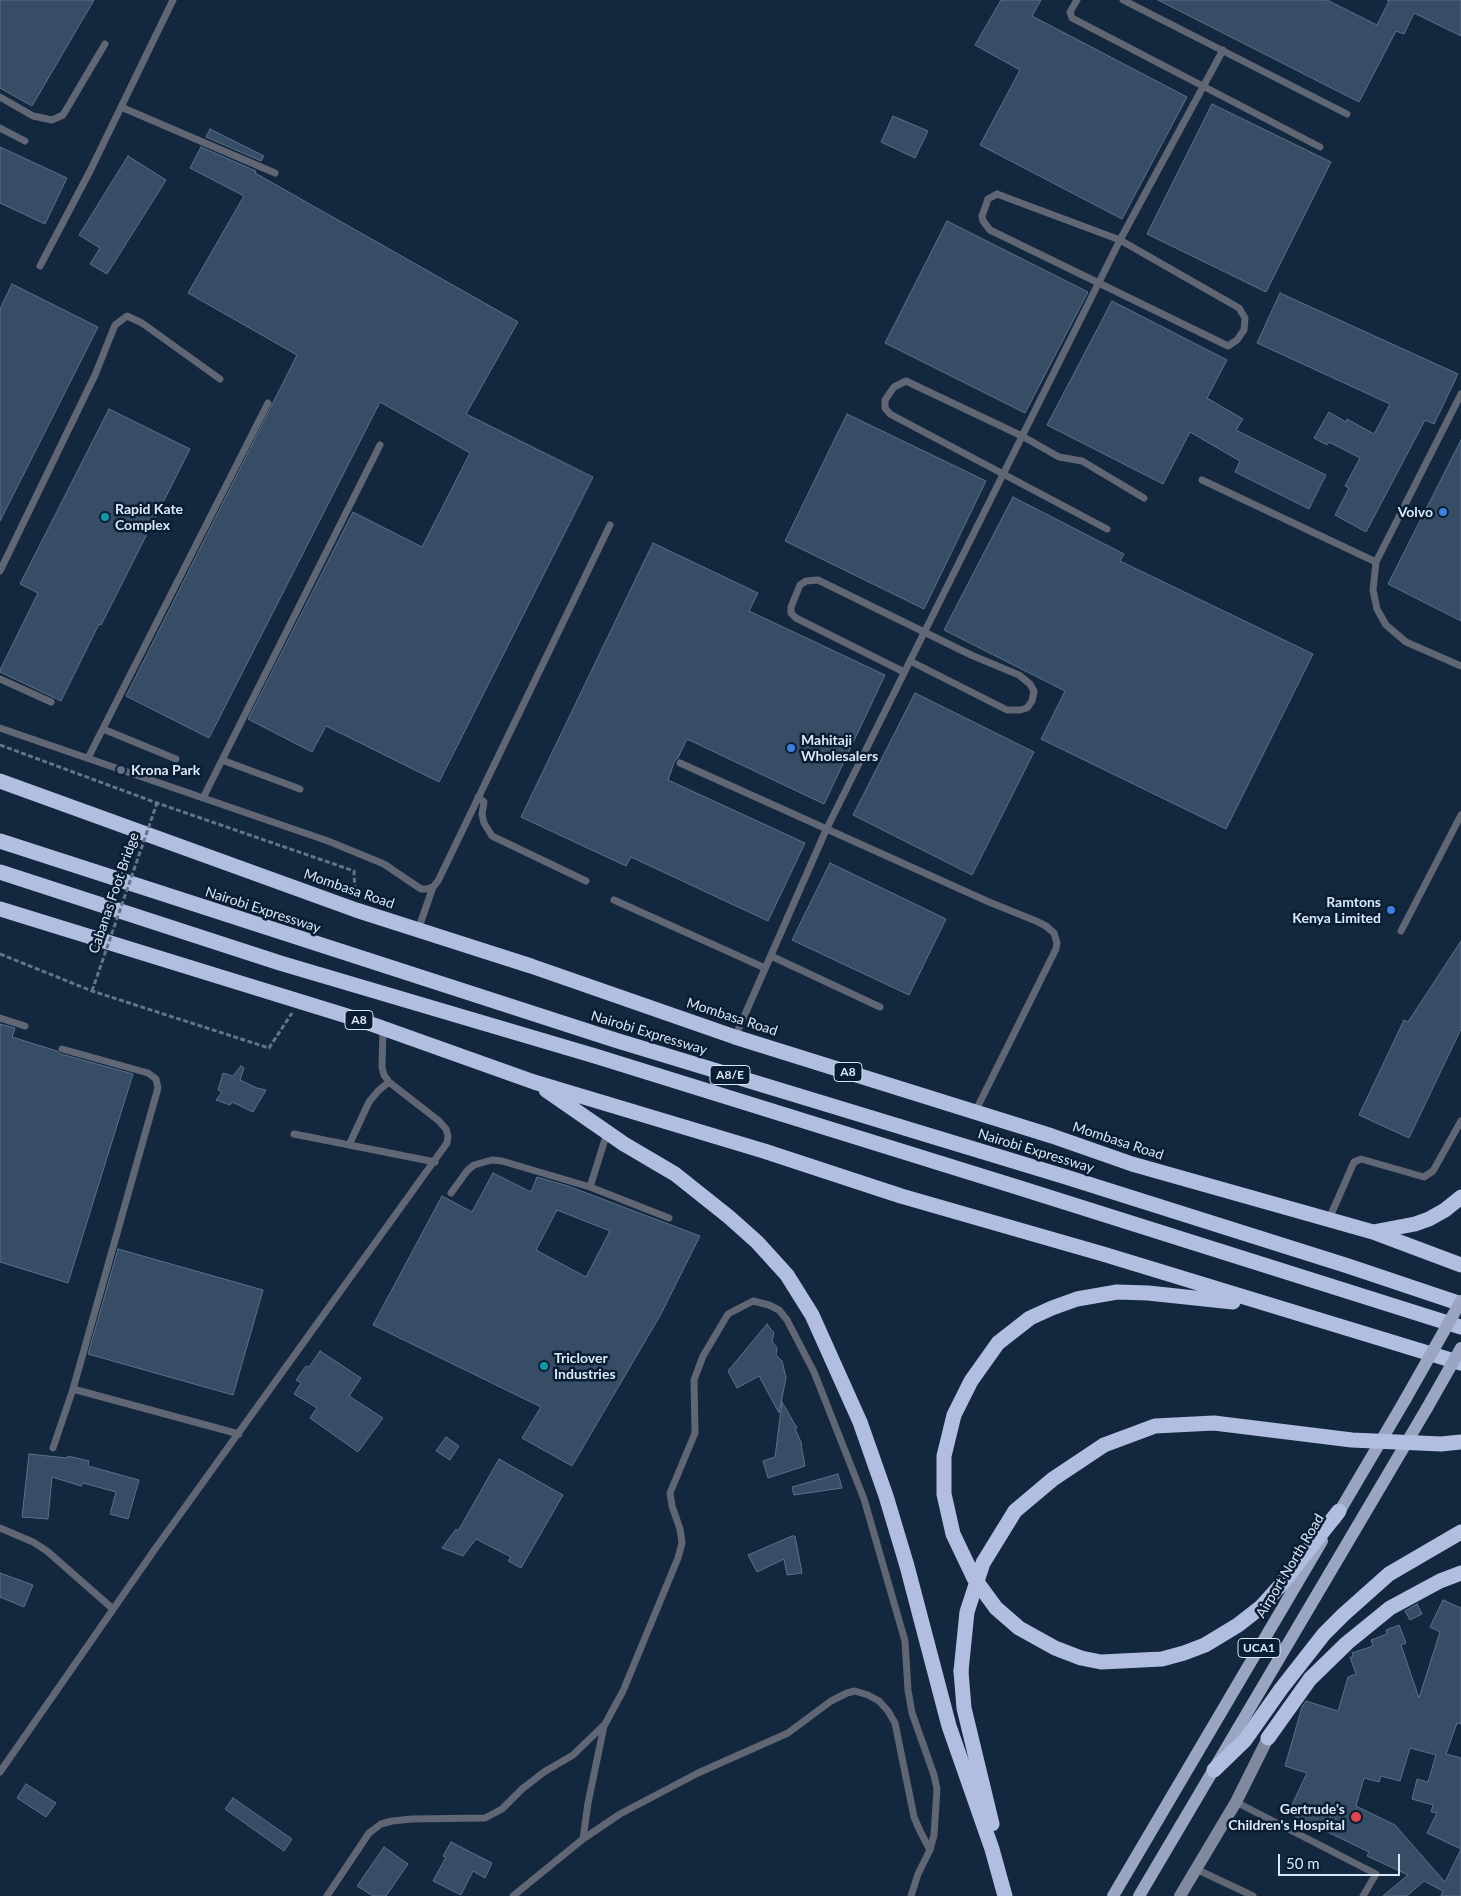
<!DOCTYPE html>
<style>
body{margin:0}
#map{position:relative;width:1461px;height:1896px;overflow:hidden;background:#13273e;font-family:Lato,sans-serif}
canvas{display:block}
.scale{position:absolute;left:1278px;top:1854px;width:122px;height:22px;box-sizing:border-box;border:2px solid #dae7f6;border-top:0;padding-left:6px;font-size:15px;line-height:18px;white-space:nowrap;color:#dae7f6;-webkit-text-stroke:4px #091d33;paint-order:stroke}
</style>
<div id="map">
<canvas width="1461" height="1896"></canvas>
<div class="scale">50 m</div>
</div>
<script>
const ctx = document.querySelector('canvas').getContext('2d');
ctx.lineJoin = 'round';
function fill(path, color) {
  ctx.fillStyle = color;
  ctx.fill(path, 'evenodd');
}
function toPath(rows) {
  const path = new Path2D();
  for (const r of rows) {
    path.moveTo(r[0], r[1]);
    for (let i = 2; i < r.length; i += 2) path.lineTo(r[i], r[i + 1]);
  }
  return path;
}
function stroke(path, color, width, dash) {
  ctx.strokeStyle = color;
  ctx.lineWidth = width;
  ctx.lineCap = dash ? 'butt' : 'round';
  ctx.setLineDash(dash || []);
  ctx.stroke(path);
}
function drawText(font, color, halo, rows, align = 'center') {
  ctx.font = font + ' Lato,sans-serif';
  ctx.lineWidth = 5;
  ctx.setLineDash([]);
  ctx.textBaseline = 'middle';
  ctx.strokeStyle = halo;
  ctx.fillStyle = color;
  for (const [text, x, y, turn = 0] of rows) {
    ctx.save();
    ctx.translate(x, y);
    ctx.rotate((+turn || 0) * Math.PI / 180);
    ctx.textAlign = isNaN(turn) ? turn : align;
    if (halo) ctx.strokeText(text, 0, 0);
    ctx.fillText(text, 0, 0);
    ctx.restore();
  }
}
const building = toPath([
 [0,0,94,0,32,106,0,88,0,0],
 [1001,0,1041,0,1032,16,1187,97,1122,219,980,145,1020,70,975,45,1001,0],
 [1158,0,1327,0,1377,25,1389,1,1387,0,1461,0,1461,36,1414,13,1404,34,1396,31,1359,102,1158,0],
 [1212,104,1331,162,1266,292,1147,234,1212,104],
 [893,116,928,131,915,158,881,142,893,116],
 [210,129,264,156,261,161,206,137,210,129],
 [0,147,67,178,45,224,0,203,0,147],
 [201,147,256,171,255,173,518,322,466,414,593,477,439,782,326,726,312,752,248,719,353,512,422,547,470,453,380,402,209,738,126,696,297,355,188,293,244,196,190,168,201,147],
 [128,156,166,180,107,274,90,264,100,248,79,235,128,156],
 [947,221,1088,292,1025,413,885,343,947,221],
 [12,284,98,327,0,521,0,309,12,284],
 [1280,293,1458,374,1434,424,1425,420,1366,532,1335,515,1349,488,1345,486,1360,458,1329,442,1327,445,1314,438,1329,412,1346,422,1347,419,1374,434,1390,404,1257,343,1280,293],
 [1112,301,1227,360,1207,398,1243,419,1236,430,1326,475,1309,509,1235,472,1240,461,1190,432,1163,484,1047,425,1112,301],
 [109,409,190,449,101,625,99,624,61,701,0,672,0,670,38,593,20,584,109,409],
 [847,414,986,481,924,609,785,541,847,414],
 [1461,440,1461,621,1388,584,1461,440],
 [1013,497,1124,554,1120,561,1313,654,1226,829,1041,739,1065,691,944,630,1013,497],
 [653,543,758,593,749,611,885,675,824,804,687,739,678,758,675,760,668,780,805,843,768,921,631,857,626,866,521,817,653,543],
 [915,693,1034,752,972,875,853,815,915,693],
 [830,863,946,919,909,995,792,940,830,863],
 [1461,941,1461,1029,1409,1138,1359,1115,1404,1020,1408,1022,1461,941],
 [0,1024,15,1028,12,1037,57,1051,61,1054,133,1074,68,1283,0,1262,0,1024],
 [241,1066,244,1068,240,1080,257,1088,266,1090,253,1112,232,1102,230,1105,216,1100,222,1092,218,1090,223,1073,233,1076,241,1066],
 [493,1173,531,1192,537,1177,568,1186,700,1236,661,1314,572,1466,522,1438,541,1407,373,1325,442,1196,472,1212,493,1173],
 [557,1210,610,1231,586,1277,536,1250,557,1210],
 [118,1249,263,1290,233,1395,88,1354,118,1249],
 [767,1324,774,1333,772,1341,777,1348,776,1355,782,1361,786,1378,779,1413,759,1376,737,1388,728,1371,767,1324],
 [320,1351,361,1378,349,1396,383,1418,358,1452,310,1418,317,1408,294,1394,301,1383,296,1380,306,1366,309,1367,320,1351],
 [782,1402,797,1428,795,1429,802,1444,801,1445,805,1466,768,1478,763,1461,775,1457,782,1402],
 [446,1437,459,1446,450,1460,436,1451,446,1437],
 [29,1454,67,1458,68,1456,89,1461,88,1466,139,1480,128,1519,110,1514,116,1492,83,1483,81,1486,52,1477,48,1519,22,1517,29,1454],
 [499,1459,563,1495,521,1568,508,1561,511,1557,476,1539,463,1556,442,1548,456,1529,458,1531,499,1459],
 [838,1474,842,1488,794,1495,792,1487,838,1474],
 [792,1536,795,1536,802,1573,787,1575,784,1559,757,1572,748,1555,792,1536],
 [0,1573,33,1585,24,1607,0,1597,0,1573],
 [1443,1600,1461,1608,1461,1724,1457,1723,1446,1754,1461,1758,1461,1896,1441,1896,1443,1891,1424,1881,1407,1896,1383,1896,1408,1875,1367,1856,1369,1852,1288,1813,1307,1773,1285,1766,1302,1707,1306,1701,1338,1711,1348,1677,1356,1674,1350,1657,1353,1657,1352,1653,1373,1646,1371,1640,1387,1634,1386,1630,1399,1625,1406,1643,1401,1645,1419,1698,1440,1632,1430,1627,1443,1600],
 [1410,1748,1436,1755,1428,1782,1417,1779,1412,1799,1433,1805,1431,1812,1437,1813,1427,1833,1461,1849,1445,1882,1395,1825,1356,1806,1364,1778,1379,1782,1381,1776,1400,1781,1410,1748],
 [1417,1604,1422,1614,1410,1620,1405,1611,1417,1604],
 [26,1784,56,1803,46,1817,17,1798,26,1784],
 [233,1798,292,1839,284,1851,225,1809,233,1798],
 [451,1842,492,1863,485,1878,473,1871,461,1895,433,1881,446,1857,443,1856,451,1842],
 [384,1847,408,1864,386,1896,373,1896,357,1886,384,1847]
]);
const path = toPath([
 [0,745,157,803,354,871,355,895],
 [0,954,92,991,269,1048,292,1013]
]);
const lane = toPath([
 [1077,0,1070,12,1072,18,1320,147],
 [1123,0,1347,114],
 [0,97,33,116,52,120,63,115,105,44],
 [121,107,275,173],
 [0,128,25,141],
 [997,194,1120,240,1239,308,1245,318,1244,330,1237,340,1228,346,990,230,983,221,982,216,988,199,997,194],
 [40,266,90,171,173,0],
 [1461,394,1376,562,1373,590,1377,609,1386,625,1406,642,1461,666],
 [1202,480,1376,562],
 [1107,529,890,414,885,408,885,400,894,387,906,381,1022,436,1059,457,1082,461,1144,498],
 [0,571,95,375,115,325,127,316,142,323,220,379],
 [904,672,796,618,791,613,791,607,800,585,806,581,818,580,971,655,1019,675,1030,684,1034,691,1032,701,1027,708,1020,710,1007,710,910,661],
 [0,679,51,702],
 [0,728,328,841,384,864,421,889,426,889,433,887,438,881,610,525],
 [103,729,176,759],
 [88,758,268,403],
 [222,760,300,789],
 [680,763,989,902,1036,921,1046,926,1054,933,1057,943,1056,949,975,1112],
 [478,797,484,802,482,814,484,823,492,836,586,881],
 [203,798,380,445],
 [614,900,765,968],
 [418,930,433,887],
 [1401,931,1461,815],
 [771,956,880,1007],
 [0,1018,25,1026],
 [735,1037,826,830,910,661,1120,240,1223,50],
 [294,1134,435,1162],
 [349,1145,369,1102,378,1091,389,1082],
 [590,1187,607,1133],
 [451,1193,467,1171,474,1165,492,1160,502,1161,590,1187,669,1218],
 [1329,1219,1354,1162,1361,1159,1424,1177,1433,1171,1461,1121],
 [73,1389,239,1434],
 [53,1448,73,1389,158,1088,156,1079,148,1073,62,1049],
 [0,1528,33,1542,47,1551,113,1609],
 [0,1772,155,1549,447,1143,448,1136,446,1129,439,1121,389,1082,384,1075,382,1067,383,1028],
 [1236,1802,1376,1874,1363,1896],
 [1196,1869,1253,1896],
 [327,1896,369,1833,381,1824,392,1821,412,1819,485,1818,502,1809,522,1789,544,1772,573,1755,603,1726],
 [513,1896,583,1839],
 [911,1896,918,1874,930,1850,934,1835,937,1789,934,1775,912,1713,908,1690,905,1641,864,1499,814,1372,787,1320,779,1310,769,1305,753,1301,728,1314,703,1356,694,1380,695,1433,670,1493,672,1506,680,1529,682,1543,678,1558,623,1691,604,1726,588,1803,583,1839,620,1814,698,1773,788,1733,831,1701,847,1693,855,1691,868,1695,879,1701,888,1711,895,1723,914,1817,920,1831,930,1850]
]);
const secondary = toPath([
 [1180,1896,1236,1802,1268,1738]
]);
const primary = toPath([
 [1335,1519,1405,1400],
 [1113,1896,1322,1541],
 [1139,1896,1427,1408]
]);
const highway = toPath([
 [0,781,356,910,531,966,735,1037,1052,1136,1132,1164,1373,1232,1461,1265],
 [0,841,615,1040,1066,1177,1348,1266,1461,1304],
 [0,872,280,963,595,1056,1020,1188,1461,1327],
 [0,909,360,1020,534,1082,764,1151,901,1196,1103,1254,1461,1363],
 [546,1090,624,1144,675,1174,729,1217,757,1242,787,1275,812,1315,860,1422,886,1496,907,1566,949,1726,992,1849,1005,1896],
 [1373,1232,1415,1224,1429,1219,1445,1210,1461,1197],
 [1233,1302,1148,1293,1117,1292,1077,1299,1052,1308,1030,1318,998,1343,971,1381,954,1415,944,1456,944,1494,953,1534,974,1578,996,1608,1019,1628,1055,1648,1081,1658,1101,1662,1162,1659,1184,1653,1205,1645,1238,1625,1261,1607,1279,1587,1339,1511],
 [961,1671,964,1708,992,1824],
 [1268,1738,1310,1679,1347,1643,1390,1608,1440,1581,1461,1573],
 [1214,1770,1245,1740,1281,1689,1324,1634,1343,1615,1389,1574,1461,1532]
]);
const pathBridge = toPath([
 [92,991,157,803]
]);
const primaryBridge = toPath([
 [1405,1400,1461,1301],
 [1427,1408,1461,1348]
]);
const highwayBridge = toPath([
 [961,1671,967,1612,983,1563,1015,1511,1053,1479,1104,1445,1155,1426,1214,1423,1352,1440,1441,1444,1461,1442]
]);
const markers = [
 [1443,512,5,"#3f7fe0"],
 [105,517,5,"#0f9aa8"],
 [791,748,5,"#3f7fe0"],
 [121,770,5,"#5c6f8a"],
 [1391,910,5,"#3f7fe0"],
 [544,1366,5,"#0f9aa8"],
 [1356,1817,6,"#e0444e"]
];
const shields = [
 [359,1020,28],
 [848,1072,28],
 [730,1075,40],
 [1259,1648,42]
];
const shieldNames = [
 ["A8",359,1020],
 ["A8",848,1072],
 ["A8/E",730,1075],
 ["UCA1",1259,1648]
];
const poiNames = [
 ["Rapid Kate",115,509],
 ["Complex",115,525],
 ["Volvo",1433,512,"right"],
 ["Mahitaji",801,740],
 ["Wholesalers",801,756],
 ["Krona Park",131,770],
 ["Ramtons",1381,902,"right"],
 ["Kenya Limited",1381,918,"right"],
 ["Triclover",554,1358],
 ["Industries",554,1374],
 ["Gertrude's",1345,1809,"right"],
 ["Children's Hospital",1345,1825,"right"]
];
const streetNames = [
 ["Mombasa Road",349,889,19],
 ["Cabanas Foot Bridge",114,893,-71],
 ["Nairobi Expressway",263,910,18],
 ["Mombasa Road",732,1017,18],
 ["Nairobi Expressway",649,1033,17],
 ["Mombasa Road",1118,1141,18],
 ["Nairobi Expressway",1036,1151,17],
 ["Airport North Road",1290,1566,-59]
];
fill(building, '#374c65');
stroke(building, '#5a718c', 1);
stroke(path, '#637488', 3, [5, 2.5]);
stroke(lane, '#606673', 7);
stroke(secondary, '#81899f', 12);
stroke(primary, '#9aa5c1', 12);
stroke(highway, '#b1bee0', 15);
stroke(pathBridge, '#637488', 3, [5, 2.5]);
stroke(primaryBridge, '#9aa5c1', 12);
stroke(highwayBridge, '#b1bee0', 15);
for (const [x, y, r, color] of markers) {
  const dot = new Path2D();
  dot.arc(x, y, r, 0, 2 * Math.PI);
  ctx.fillStyle = color;
  ctx.fill(dot);
  stroke(dot, '#091d33', 2);
}
for (const [x, y, w] of shields) {
  const box = new Path2D();
  box.roundRect(x - w / 2, y - 9.5, w, 19, 4);
  ctx.fillStyle = '#091d33';
  ctx.fill(box);
  stroke(box, '#dae7f6', 1);
}
drawText('bold 12px', '#dae7f6', null, shieldNames);
drawText('bold 14px', '#dae7f6', '#091d33', poiNames, 'left');
drawText('14px', '#dae7f6', '#091d33', streetNames);
</script>
